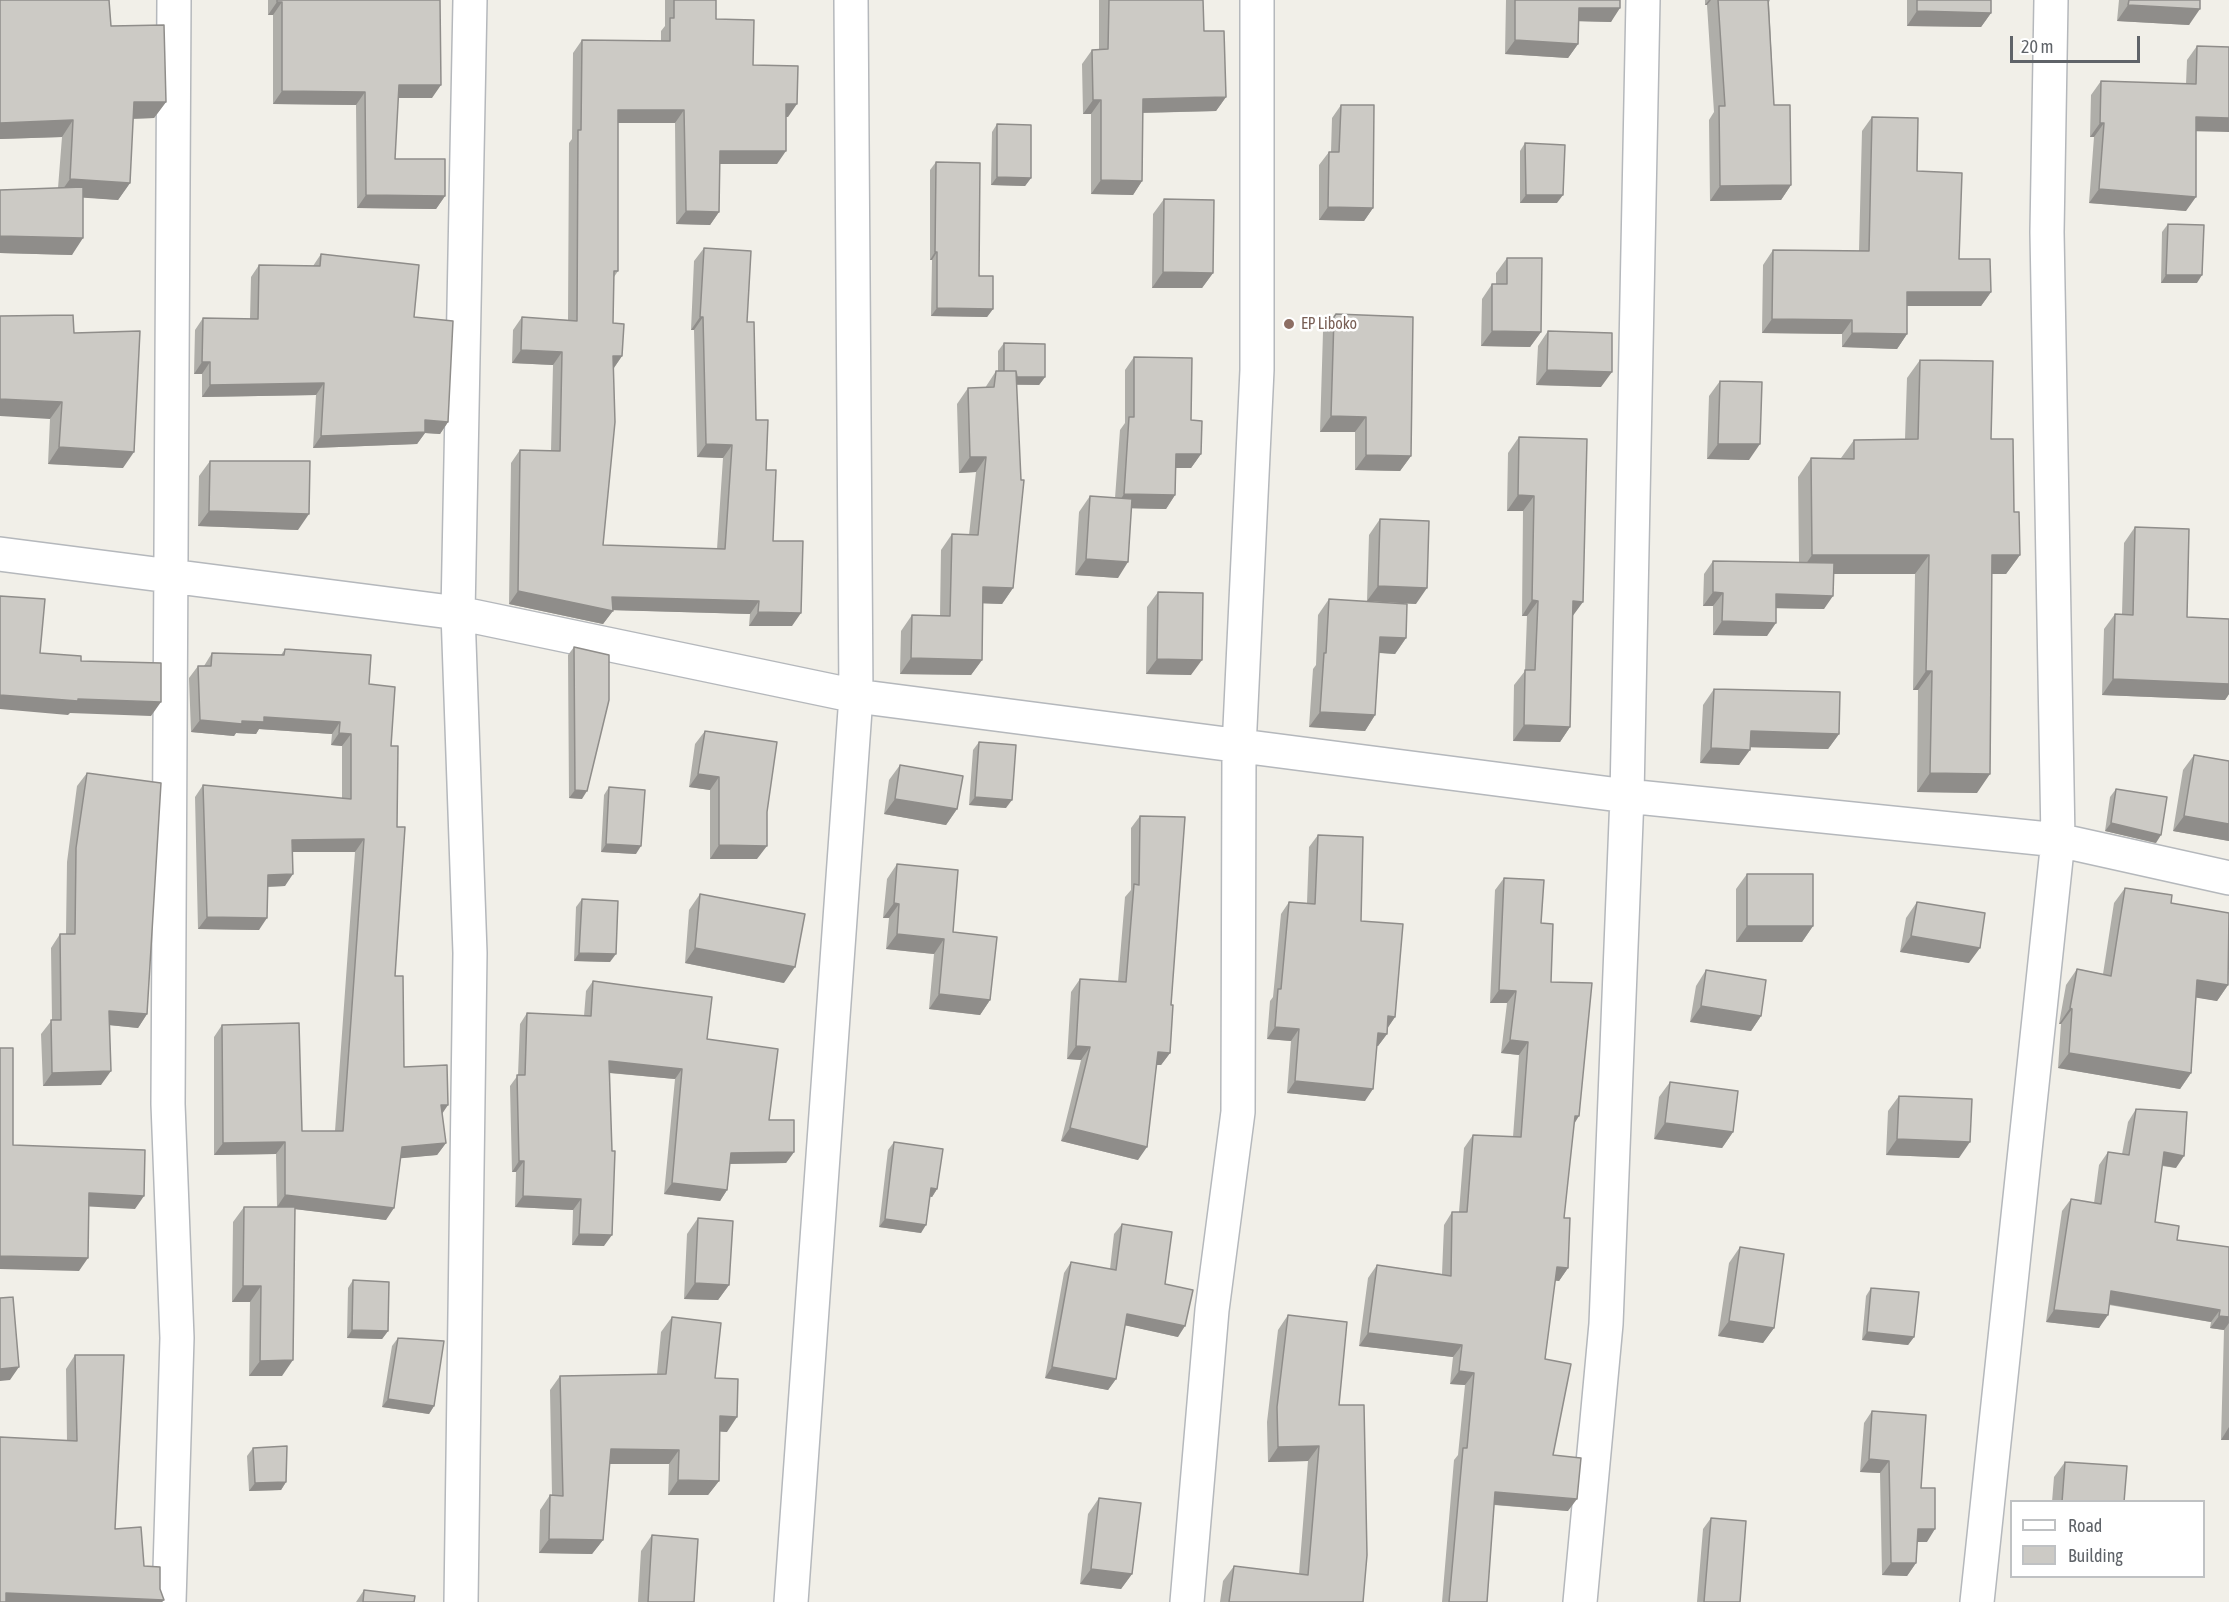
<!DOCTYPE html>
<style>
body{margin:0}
#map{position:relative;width:2229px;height:1602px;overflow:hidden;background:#f1efe8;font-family:"Asap Condensed",sans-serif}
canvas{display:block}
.legend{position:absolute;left:2010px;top:1500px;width:195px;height:78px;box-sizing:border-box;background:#fff;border:2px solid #bfc1c3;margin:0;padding:8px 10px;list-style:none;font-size:18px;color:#5f6368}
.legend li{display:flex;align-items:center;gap:12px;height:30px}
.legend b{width:30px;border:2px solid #bfc1c3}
.scale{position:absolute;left:2010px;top:36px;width:130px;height:27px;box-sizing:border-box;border:3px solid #5f6368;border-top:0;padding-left:8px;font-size:18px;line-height:21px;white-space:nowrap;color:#5f6368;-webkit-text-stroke:4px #fff;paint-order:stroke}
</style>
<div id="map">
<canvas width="2229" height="1602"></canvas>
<ul class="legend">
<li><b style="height:8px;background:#fff"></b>Road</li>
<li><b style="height:16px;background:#cccac5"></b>Building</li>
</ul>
<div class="scale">20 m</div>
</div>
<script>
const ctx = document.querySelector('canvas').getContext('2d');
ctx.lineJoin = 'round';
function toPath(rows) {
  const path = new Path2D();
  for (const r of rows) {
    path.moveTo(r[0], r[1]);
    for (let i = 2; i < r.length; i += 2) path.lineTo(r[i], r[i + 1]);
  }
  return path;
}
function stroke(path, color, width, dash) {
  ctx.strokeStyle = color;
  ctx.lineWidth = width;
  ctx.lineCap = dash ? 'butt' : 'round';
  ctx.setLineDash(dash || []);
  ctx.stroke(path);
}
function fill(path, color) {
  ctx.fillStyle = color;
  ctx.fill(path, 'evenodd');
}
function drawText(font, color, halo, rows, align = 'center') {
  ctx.font = font + ' "Asap Condensed",sans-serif';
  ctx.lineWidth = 5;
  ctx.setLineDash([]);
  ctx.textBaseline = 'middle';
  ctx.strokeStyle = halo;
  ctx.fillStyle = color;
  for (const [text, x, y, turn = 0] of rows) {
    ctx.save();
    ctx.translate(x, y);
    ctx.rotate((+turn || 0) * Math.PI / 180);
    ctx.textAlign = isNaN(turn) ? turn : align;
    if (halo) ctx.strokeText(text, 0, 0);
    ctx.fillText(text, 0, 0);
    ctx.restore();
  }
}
const minor = toPath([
 [0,554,458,613,856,696,1627,796,2058,840,2229,878],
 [169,1602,177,1338,168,1104,174,0],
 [461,1602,470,953,458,613,470,0],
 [791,1602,856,696,851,0],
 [1187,1602,1212,1310,1238,1112,1239,748,1257,370,1257,0],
 [1580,1602,1606,1324,1627,796,1643,0],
 [1977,1602,2058,840,2047,232,2051,0]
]);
const wall = toPath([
 [0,0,111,26,166,102,154,118,133,119,130,183,118,200,83,197,72,255,0,253,0,190,58,188,62,137,0,139],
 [268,0,440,0,432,98,398,98,395,159,445,196,436,209,357,208,356,105,273,104,273,15,268,15],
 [665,0,716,0,716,19,753,65,788,117,786,117,777,164,720,164,719,212,710,225,676,224,675,123,618,123,618,271,614,277,613,323,622,356,614,368,603,545,717,549,723,458,697,457,694,330,691,330,694,261,704,248,747,322,756,420,766,470,773,541,792,626,749,626,750,614,613,610,603,624,509,604,511,463,520,450,551,451,553,365,512,363,513,330,522,317,568,320,569,143,572,139,573,53,582,40,661,41,661,31,665,26],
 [1099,0,1203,0,1204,31,1226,97,1216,111,1143,113,1142,181,1133,195,1091,194,1091,114,1083,114,1082,64,1092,50,1099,50],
 [1506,0,1620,0,1611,22,1579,21,1578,44,1568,58,1505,54],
 [1705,0,1770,0,1769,2,1774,105,1791,185,1781,200,1710,201,1709,120,1714,112,1707,5,1705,5],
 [1907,0,1991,0,1991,13,1981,27,1907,26],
 [2119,0,2200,0,2189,25,2117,21],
 [2197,46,2196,131,2186,211,2089,203,2094,137,2090,137,2091,95,2101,81,2186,84,2187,60],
 [1341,105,1373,208,1364,221,1319,220,1319,165,1329,152,1331,152,1332,118],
 [1872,117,1917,171,1959,259,1991,292,1981,306,1907,306,1907,334,1897,349,1842,347,1842,334,1762,333,1763,265,1773,250,1859,251,1862,131],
 [997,124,1031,178,1025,186,991,185,992,132],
 [1525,143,1557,203,1520,203,1520,151],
 [936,162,993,309,987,317,931,316,932,260,930,260,930,170],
 [1164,199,1213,273,1202,288,1152,288,1153,214],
 [2168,224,2197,283,2161,283,2162,232],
 [321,254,414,317,448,422,440,434,425,433,417,444,313,448,316,395,202,397,202,374,194,374,195,330,203,318,250,319,251,277,259,265,313,266],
 [1507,258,1541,332,1530,347,1481,346,1482,299,1492,284,1496,284,1496,273],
 [1336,314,1411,456,1400,471,1355,470,1355,432,1320,432,1323,332],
 [1548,331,1601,387,1536,385,1538,346],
 [74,333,123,468,48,464,50,419],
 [1004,343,1045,377,1039,385,1017,385,1013,588,1002,604,983,603,982,660,971,675,900,674,901,631,912,615,940,616,941,550,952,534,969,535,976,472,959,473,957,404,968,388,985,388,996,371,998,371,998,351],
 [1134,357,1191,420,1201,454,1191,468,1176,468,1175,495,1166,509,1132,508,1118,578,1075,575,1079,512,1090,496,1115,498,1120,430,1125,423,1125,370],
 [1920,360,1991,439,2014,512,2020,555,2006,574,1992,574,1977,793,1917,792,1918,690,1913,690,1915,574,1834,574,1824,609,1776,608,1767,636,1713,635,1713,606,1703,606,1704,574,1713,561,1799,562,1798,477,1811,458,1841,458,1854,440,1905,439,1907,378],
 [1720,381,1749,460,1707,459,1709,396],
 [1519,437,1572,616,1570,727,1560,742,1513,741,1514,685,1525,671,1527,616,1522,616,1523,511,1507,511,1508,453],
 [210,461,298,530,198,526,199,476],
 [1380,519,1416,604,1367,601,1369,535],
 [2135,527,2187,617,2229,619,2229,694,2225,700,2102,695,2104,629,2115,614,2122,614,2124,543],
 [1158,592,1191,675,1146,674,1147,607],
 [1329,599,1406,638,1395,654,1379,653,1375,715,1365,731,1309,727,1313,669,1316,665,1318,615],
 [574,647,582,799,569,798,568,655],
 [285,649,369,684,391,746,395,976,404,1067,442,1113,446,1143,437,1155,400,1158,386,1220,295,1209,282,1376,249,1376,250,1302,232,1302,233,1222,244,1207,277,1207,276,1154,214,1155,214,1037,222,1025,302,1131,335,1131,355,852,292,852,285,886,268,887,259,930,198,929,195,797,203,785,342,799,342,746,331,745,332,734,259,729,256,734,236,733,234,736,191,732,189,678,198,666,204,666,212,653,281,655],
 [1714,689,1839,734,1828,749,1750,747,1739,765,1700,763,1703,705],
 [705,731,757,859,710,859,710,790,689,787,695,744],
 [979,742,1006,808,969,805,973,750],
 [2194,755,2229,761,2229,841,2173,831,2183,770],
 [900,765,957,809,946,825,884,814,889,780],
 [87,773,147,1014,138,1028,109,1025,101,1085,43,1086,41,1034,52,1020,51,948,60,934,66,934,67,862,77,786],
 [609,787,636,854,601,852,604,795],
 [2116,789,2156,843,2105,831,2110,797],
 [1140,816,1171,1005,1170,1053,1161,1065,1157,1065,1138,1160,1061,1141,1081,1060,1067,1059,1071,992,1080,979,1118,982,1125,897,1131,890,1131,828],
 [1318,835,1361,921,1395,1017,1387,1028,1387,1034,1378,1046,1377,1046,1365,1101,1287,1093,1291,1041,1267,1039,1270,1001,1273,997,1281,914,1289,902,1307,903,1309,847],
 [897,864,953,932,990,1000,980,1015,929,1009,934,954,886,949,889,918,883,918,887,879],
 [1747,874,1813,926,1802,942,1736,942,1736,889],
 [1504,878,1541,923,1574,1123,1564,1218,1568,1268,1559,1281,1555,1280,1545,1359,1553,1455,1568,1511,1494,1505,1487,1602,1442,1602,1454,1460,1458,1455,1465,1385,1450,1384,1453,1357,1359,1346,1368,1278,1377,1265,1442,1274,1444,1225,1452,1212,1459,1212,1464,1148,1473,1135,1513,1137,1519,1055,1501,1053,1507,1003,1490,1003,1495,890],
 [2125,888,2171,903,2228,985,2217,1001,2196,997,2191,1073,2180,1089,2058,1068,2061,1024,2059,1024,2066,985,2077,969,2103,974,2114,903],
 [700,894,784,983,685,963,689,910],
 [582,899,610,962,574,961,576,907],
 [1917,902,1969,963,1900,952,1906,918],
 [1706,970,1761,1016,1751,1031,1690,1022,1696,986],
 [593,981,707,1039,794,1152,786,1163,730,1164,727,1190,720,1201,664,1194,675,1079,609,1073,604,1246,572,1245,573,1210,515,1207,516,1172,512,1172,510,1086,518,1075,520,1024,527,1013,584,1016,586,991],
 [1670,1082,1733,1132,1722,1148,1654,1139,1659,1097],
 [1899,1096,1959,1158,1886,1155,1888,1111],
 [2136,1109,2176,1168,2162,1166,2155,1222,2177,1240,2229,1247,2229,1440,2221,1440,2224,1330,2210,1328,2211,1322,2109,1305,2099,1328,2046,1322,2062,1211,2071,1199,2094,1203,2099,1165,2108,1152,2122,1154,2128,1122],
 [894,1142,937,1189,932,1197,930,1196,921,1233,879,1227,888,1150],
 [698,1218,729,1285,718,1300,684,1299,687,1234],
 [1122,1224,1165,1284,1178,1337,1125,1325,1116,1379,1108,1390,1045,1378,1064,1273,1071,1262,1110,1269,1114,1234],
 [1740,1247,1774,1328,1763,1343,1718,1336,1729,1263],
 [353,1280,388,1331,382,1339,347,1338,348,1288],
 [1871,1288,1914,1337,1908,1345,1862,1340,1866,1296],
 [1288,1315,1339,1405,1363,1602,1220,1602,1223,1581,1234,1566,1299,1574,1308,1461,1268,1462,1267,1422,1278,1330],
 [672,1317,715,1378,727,1432,720,1431,719,1481,708,1495,668,1495,669,1464,609,1464,603,1540,592,1554,539,1553,540,1510,550,1495,552,1495,550,1390,560,1376,657,1374,661,1332],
 [398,1338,434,1406,429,1414,382,1407,392,1346],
 [75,1355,115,1529,144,1566,160,1589,164,1600,162,1602,0,1602,67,1441,66,1369],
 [1872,1411,1921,1488,1927,1542,1917,1542,1916,1563,1907,1576,1882,1575,1880,1473,1860,1472,1864,1423],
 [253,1448,286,1482,281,1490,249,1491,247,1456],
 [2065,1462,2124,1502,2052,1502,2054,1477],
 [1099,1498,1132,1574,1121,1589,1080,1584,1088,1514],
 [1711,1518,1740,1602,1697,1602,1703,1529],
 [652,1535,694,1602,638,1602,641,1551],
 [364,1590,414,1602,356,1602]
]);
const shadedWall = toPath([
 [1709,0,1711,0,1707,5,1705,5],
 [277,2,282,2,273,15,268,15],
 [2128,5,2200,9,2189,25,2117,21],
 [1579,8,1620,8,1611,22,1570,21],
 [1917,11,1991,13,1981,27,1907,26],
 [1515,40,1578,44,1568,58,1505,54],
 [399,85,441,85,432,98,390,98],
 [282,91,365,92,356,105,273,104],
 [1226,97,1216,111,1133,113,1143,99],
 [1093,100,1101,100,1091,114,1083,114],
 [134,102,166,102,154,118,122,119],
 [786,104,797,104,788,117,777,117],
 [618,110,684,110,675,123,609,123],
 [2196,117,2229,118,2229,132,2186,131],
 [73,120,62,137,0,139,0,123],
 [2100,123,2104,123,2094,137,2090,137],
 [720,151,786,151,777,164,710,164],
 [997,177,1031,178,1025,186,991,185],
 [70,179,130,183,118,200,58,196],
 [1101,180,1142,181,1133,195,1091,194],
 [1791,185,1781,200,1710,201,1720,186],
 [2099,189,2196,197,2186,211,2089,203],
 [366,195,445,196,436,209,357,208],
 [1526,195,1563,195,1557,203,1520,203],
 [1328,207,1373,208,1364,221,1319,220],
 [686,211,719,212,710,225,676,224],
 [0,236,83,238,72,255,0,253],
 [935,252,937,252,932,260,930,260],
 [1163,272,1213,273,1202,288,1152,288],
 [2166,275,2202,275,2197,283,2161,283],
 [1907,292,1991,292,1981,306,1897,306],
 [937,308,993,309,987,317,931,316],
 [700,317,703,317,694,330,691,330],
 [1772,319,1852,320,1842,334,1762,333],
 [1492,331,1541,332,1530,347,1481,346],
 [1852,333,1907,334,1897,349,1842,347],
 [521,350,562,352,553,365,512,363],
 [613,356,622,356,613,369],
 [202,362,210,362,202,374,194,374],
 [1547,370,1612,372,1601,387,1536,385],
 [1004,376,1045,377,1039,385,998,384],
 [324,383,316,395,202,397,210,385],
 [0,399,62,402,50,419,0,416],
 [1331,416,1366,417,1355,432,1320,432],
 [425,420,448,422,440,434,425,433,417,444,313,448,321,436],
 [706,444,732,445,723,458,697,457],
 [1718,444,1760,444,1749,460,1707,459],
 [59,447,134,452,123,468,48,464],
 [1176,454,1201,454,1191,468,1167,468],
 [1366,455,1411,456,1400,471,1355,470],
 [970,457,986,457,976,472,959,473],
 [1124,494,1175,495,1166,509,1115,508],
 [1518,495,1534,496,1523,511,1507,511],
 [209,511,309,514,298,530,198,526],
 [1812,555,1929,555,1915,574,1799,574],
 [1992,555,2020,555,2006,574,1979,574],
 [1086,559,1128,562,1118,578,1075,575],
 [1378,586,1427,588,1416,604,1367,601],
 [983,587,1013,588,1002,604,972,603],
 [518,591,612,597,759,601,750,614,608,610,613,611,603,624,509,604],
 [1713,592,1723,593,1713,606,1703,606],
 [1776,594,1833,596,1824,609,1767,608],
 [1532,600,1538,601,1527,616,1522,616],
 [1573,601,1583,602,1572,617],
 [758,612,801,613,792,626,749,626],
 [1722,621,1776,623,1767,636,1713,635],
 [1380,637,1406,638,1395,654,1369,652],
 [911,658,982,660,971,675,900,674],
 [1157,659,1202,660,1191,675,1146,674],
 [1926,671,1932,671,1918,690,1913,690],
 [2113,679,2229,684,2229,694,2225,700,2102,695],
 [0,695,78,699,161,702,151,716,70,713,68,715,0,709],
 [1320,712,1375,715,1365,731,1309,727],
 [264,717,340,722,332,734,259,729,256,734,236,733,234,736,191,732,200,720,242,721],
 [1524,725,1570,727,1560,742,1513,741],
 [1751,731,1839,734,1828,749,1740,747],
 [339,733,351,734,342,746,331,745],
 [1711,748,1750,750,1739,765,1700,763],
 [1930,773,1990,774,1977,793,1917,792],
 [698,774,719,777,710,790,689,787],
 [575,790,587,791,582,799,569,798],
 [975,797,1012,800,1006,808,969,805],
 [895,799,957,809,946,825,884,814],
 [2184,816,2229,824,2229,841,2173,831],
 [2111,823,2161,835,2156,843,2105,831],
 [364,839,355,852,283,852,292,840],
 [606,844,641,846,636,854,601,852],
 [719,845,767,846,757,859,710,859],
 [293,874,285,886,260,887,268,875],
 [894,903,899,904,889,918,883,918],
 [207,917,267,918,259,930,198,929],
 [1747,926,1813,926,1802,942,1736,942],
 [897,934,944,939,934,954,886,949],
 [1911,936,1980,948,1969,963,1900,952],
 [695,948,795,967,784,983,685,963],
 [579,953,616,954,610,962,574,961],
 [2197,980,2228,985,2217,1001,2186,996],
 [1499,990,1516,991,1507,1003,1490,1003],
 [939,994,990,1000,980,1015,929,1009],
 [1701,1006,1761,1016,1751,1031,1690,1022],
 [2070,1008,2072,1009,2061,1024,2059,1024],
 [109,1011,147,1014,138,1028,99,1024],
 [1388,1016,1395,1017,1387,1029],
 [1275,1027,1299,1029,1291,1041,1267,1039],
 [1378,1033,1387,1034,1378,1046,1369,1045],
 [1510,1040,1528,1042,1519,1055,1501,1053],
 [1076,1046,1090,1047,1081,1060,1067,1059],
 [1158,1052,1170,1053,1161,1065,1149,1065],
 [2069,1053,2191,1073,2180,1089,2058,1068],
 [609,1061,682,1069,675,1079,601,1072],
 [111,1071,101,1085,43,1086,52,1073],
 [1295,1081,1373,1089,1365,1101,1287,1093],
 [441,1105,448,1105,440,1117],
 [1575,1116,1579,1116,1571,1129],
 [1665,1123,1733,1132,1722,1148,1654,1139],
 [1070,1128,1147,1147,1138,1160,1061,1141],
 [1897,1139,1970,1142,1959,1158,1886,1155],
 [285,1142,276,1154,214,1155,223,1143],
 [446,1143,437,1155,393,1159,402,1147],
 [794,1152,786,1163,724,1164,731,1153],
 [2164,1152,2184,1156,2176,1168,2155,1164],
 [519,1161,524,1161,516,1172,512,1172],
 [672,1183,727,1190,720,1201,664,1194],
 [931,1188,937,1189,932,1197,926,1196],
 [89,1193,144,1196,135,1209,80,1206],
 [285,1195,394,1208,386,1220,277,1207],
 [523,1196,581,1199,573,1210,515,1207],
 [885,1219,926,1225,921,1233,879,1227],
 [579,1234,612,1235,604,1246,572,1245],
 [0,1256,88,1258,79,1271,0,1269],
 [1557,1267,1568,1268,1559,1281,1548,1280],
 [695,1283,729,1285,718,1300,684,1299],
 [243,1286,261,1286,250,1302,232,1302],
 [2111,1291,2220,1310,2211,1322,2102,1303],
 [2054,1310,2108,1315,2099,1328,2046,1322],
 [1127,1314,1185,1326,1178,1337,1119,1324],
 [2219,1316,2229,1317,2229,1323,2224,1330,2210,1328],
 [1729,1321,1774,1328,1763,1343,1718,1336],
 [352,1330,388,1331,382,1339,347,1338],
 [1867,1332,1914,1337,1908,1345,1862,1340],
 [1368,1333,1462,1345,1453,1357,1359,1346],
 [293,1360,282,1376,249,1376,260,1361],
 [19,1367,10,1380,0,1381,0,1369],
 [1052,1367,1116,1379,1108,1390,1045,1378],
 [1459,1371,1474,1373,1465,1385,1450,1384],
 [388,1399,434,1406,429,1414,382,1407],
 [720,1416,737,1417,727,1432,710,1431],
 [2229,1427,2229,1440,2221,1440],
 [1319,1446,1308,1461,1268,1462,1278,1447],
 [611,1449,679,1450,669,1464,601,1464],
 [1869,1459,1889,1461,1880,1473,1860,1472],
 [678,1480,719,1481,708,1495,668,1495],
 [286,1482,281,1490,249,1491,255,1483],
 [1495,1492,1577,1499,1568,1511,1486,1504],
 [1918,1529,1935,1529,1927,1542,1910,1542],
 [549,1539,603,1540,592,1554,539,1553],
 [1891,1563,1916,1563,1907,1576,1882,1575],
 [1091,1569,1132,1574,1121,1589,1080,1584],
 [6,1593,164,1600,162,1602,0,1602]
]);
const building = toPath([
 [0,0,109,0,111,26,164,25,166,102,134,102,130,183,70,179,73,120,0,123,0,0],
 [277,0,440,0,441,85,399,85,395,159,445,159,445,196,366,195,365,92,282,91,282,2,277,2,277,0],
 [674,0,716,0,716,19,754,20,753,65,798,66,797,104,786,104,786,151,720,151,719,212,686,211,684,110,618,110,618,271,614,271,613,323,624,324,622,356,613,356,615,422,603,545,725,549,732,445,706,444,703,317,700,317,704,248,751,251,747,322,754,322,756,420,768,420,766,470,776,470,773,541,803,541,801,613,758,612,759,601,612,597,613,611,518,591,520,450,560,451,562,352,521,350,522,317,577,321,578,130,581,130,582,40,670,41,670,18,674,18,674,0],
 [1109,0,1203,0,1204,31,1224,31,1226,97,1143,99,1142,181,1101,180,1101,100,1093,100,1092,50,1108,49,1109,0],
 [1515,0,1620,0,1620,8,1579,8,1578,44,1515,40,1515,0],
 [1718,0,1768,0,1774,105,1790,105,1791,185,1720,186,1719,106,1725,106,1718,0],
 [1917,0,1991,0,1991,13,1917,11,1917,0],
 [2129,0,2200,0,2200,9,2128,5,2129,0],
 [2197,46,2229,47,2229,118,2196,117,2196,197,2099,189,2104,123,2100,123,2101,81,2196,84,2197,46],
 [1341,105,1374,105,1373,208,1328,207,1329,152,1339,152,1341,105],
 [1872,117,1918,118,1917,171,1962,173,1959,259,1990,259,1991,292,1907,292,1907,334,1852,333,1852,320,1772,319,1773,250,1869,251,1872,117],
 [997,124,1031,125,1031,178,997,177,997,124],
 [1525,143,1565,145,1563,195,1526,195,1525,143],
 [936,162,980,163,979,276,993,276,993,309,937,308,937,252,935,252,936,162],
 [83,187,83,238,0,236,0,190,83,187],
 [1164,199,1214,200,1213,273,1163,272,1164,199],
 [2168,224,2204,225,2202,275,2166,275,2168,224],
 [321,254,419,265,414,317,453,321,448,422,425,420,425,432,321,436,324,383,210,385,210,362,202,362,203,318,258,319,259,265,320,266,321,254],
 [1507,258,1542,258,1541,332,1492,331,1492,284,1507,284,1507,258],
 [1336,314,1413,317,1411,456,1366,455,1366,417,1331,416,1334,317,1336,314],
 [73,315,74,333,140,331,134,452,59,447,62,402,0,399,0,316,73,315],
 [1548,331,1612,333,1612,372,1547,370,1548,331],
 [1004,343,1045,344,1045,377,1017,377,1016,371,1004,371,1004,343],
 [1134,357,1192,358,1191,420,1202,421,1201,454,1176,454,1175,495,1124,494,1129,417,1134,417,1134,357],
 [1920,360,1993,361,1991,439,2013,439,2014,512,2019,512,2020,555,1992,555,1990,774,1930,773,1932,671,1926,671,1929,555,1812,555,1811,458,1854,459,1854,440,1918,439,1920,360],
 [996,371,1016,371,1021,480,1024,480,1013,588,983,587,982,660,911,658,912,615,950,616,952,534,978,535,986,457,970,457,968,388,994,387,996,371],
 [1720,381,1762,382,1760,444,1718,444,1720,381],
 [1519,437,1587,439,1583,602,1573,601,1570,727,1524,725,1525,670,1535,670,1538,601,1532,600,1534,496,1518,495,1519,437],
 [210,461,310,461,309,514,209,511,210,461],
 [1090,496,1132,499,1128,562,1086,559,1090,496],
 [1380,519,1429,521,1427,588,1378,586,1380,519],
 [2135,527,2189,529,2187,617,2229,619,2229,684,2113,679,2115,614,2133,615,2135,527],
 [1713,561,1834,563,1833,596,1776,594,1776,623,1722,621,1723,593,1713,592,1713,561],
 [1158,592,1203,593,1202,660,1157,659,1158,592],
 [0,596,45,599,40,653,81,656,81,661,161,663,161,702,78,699,78,701,0,695,0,596],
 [1329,599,1407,604,1406,638,1380,637,1375,715,1320,712,1324,653,1326,653,1329,599],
 [574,647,609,655,609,700,587,791,575,790,574,647],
 [285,649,371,655,369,684,395,687,391,746,398,746,397,827,405,827,395,976,403,976,404,1067,447,1065,448,1105,441,1105,446,1143,402,1147,394,1208,285,1195,285,1142,223,1143,222,1025,299,1023,302,1131,343,1131,364,839,292,840,293,874,268,875,267,918,207,917,203,785,351,799,351,734,339,733,340,722,264,717,264,722,242,721,242,724,200,720,198,666,211,666,212,653,284,655,285,649],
 [1714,689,1840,692,1839,734,1751,731,1750,750,1711,748,1714,689],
 [705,731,777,742,767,812,767,846,719,845,719,777,698,774,705,731],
 [979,742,1016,745,1012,800,975,797,979,742],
 [2194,755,2229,761,2229,824,2184,816,2194,755],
 [900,765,963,776,957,809,895,799,900,765],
 [87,773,161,783,147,1014,109,1011,111,1071,52,1073,51,1020,61,1020,60,934,75,934,76,848,87,773],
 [609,787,645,790,641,846,606,844,609,787],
 [2116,789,2167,797,2161,835,2111,823,2116,789],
 [1140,816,1185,817,1171,1005,1173,1005,1170,1053,1158,1052,1147,1147,1070,1128,1090,1047,1076,1046,1080,979,1126,982,1134,884,1139,885,1140,816],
 [1318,835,1363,837,1361,921,1403,924,1395,1017,1388,1016,1387,1034,1378,1033,1373,1089,1295,1081,1299,1029,1275,1027,1278,989,1281,989,1289,902,1315,904,1318,835],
 [897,864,958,870,953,932,997,937,990,1000,939,994,944,939,897,934,899,904,894,903,897,864],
 [1747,874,1813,874,1813,926,1747,926,1747,874],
 [1504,878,1544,880,1541,923,1553,924,1551,982,1592,983,1579,1116,1575,1116,1564,1218,1570,1218,1568,1268,1557,1267,1545,1359,1571,1364,1553,1455,1581,1458,1577,1499,1495,1492,1487,1602,1449,1602,1463,1448,1467,1448,1474,1373,1459,1371,1462,1345,1368,1333,1377,1265,1451,1276,1452,1212,1467,1212,1473,1135,1521,1137,1528,1042,1510,1040,1516,991,1499,990,1504,878],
 [2125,888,2172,895,2171,903,2229,913,2228,985,2197,980,2191,1073,2069,1053,2072,1009,2070,1008,2077,969,2111,976,2125,888],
 [700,894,805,914,795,967,695,948,700,894],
 [582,899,618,901,616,954,579,953,582,899],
 [1917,902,1985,913,1980,948,1911,936,1917,902],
 [1706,970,1766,980,1761,1016,1701,1006,1706,970],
 [593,981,712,997,707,1039,778,1049,769,1120,794,1120,794,1152,731,1153,727,1190,672,1183,682,1069,609,1061,612,1151,615,1151,612,1235,579,1234,581,1199,523,1196,524,1161,519,1161,517,1075,525,1075,527,1013,591,1016,593,981],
 [0,1048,13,1048,13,1145,145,1150,144,1196,89,1193,88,1258,0,1256,0,1048],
 [1670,1082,1738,1091,1733,1132,1665,1123,1670,1082],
 [1899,1096,1972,1099,1970,1142,1897,1139,1899,1096],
 [2136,1109,2187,1112,2184,1156,2164,1152,2155,1222,2179,1226,2177,1240,2229,1247,2229,1317,2219,1316,2220,1310,2111,1291,2108,1315,2054,1310,2071,1199,2101,1204,2108,1152,2129,1155,2136,1109],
 [894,1142,943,1149,937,1189,931,1188,926,1225,885,1219,894,1142],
 [244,1207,295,1207,293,1360,260,1361,261,1286,243,1286,244,1207],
 [698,1218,733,1221,729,1285,695,1283,698,1218],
 [1122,1224,1172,1232,1165,1284,1193,1290,1185,1326,1127,1314,1116,1379,1052,1367,1071,1262,1116,1270,1122,1224],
 [1740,1247,1784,1254,1774,1328,1729,1321,1740,1247],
 [353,1280,389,1282,388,1331,352,1330,353,1280],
 [1871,1288,1919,1292,1914,1337,1867,1332,1871,1288],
 [13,1297,19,1367,0,1369,0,1298,13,1297],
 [1288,1315,1347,1322,1339,1405,1364,1405,1367,1555,1363,1602,1229,1602,1234,1566,1308,1575,1319,1446,1278,1447,1277,1407,1288,1315],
 [672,1317,721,1323,715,1378,738,1379,737,1417,720,1416,719,1481,678,1480,679,1450,611,1449,603,1540,549,1539,550,1495,563,1496,560,1376,666,1374,672,1317],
 [398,1338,444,1341,434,1406,388,1399,398,1338],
 [75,1355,124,1355,115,1529,141,1527,144,1566,160,1567,160,1589,164,1600,6,1593,6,1602,0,1602,0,1437,77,1441,75,1355],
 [1872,1411,1926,1415,1921,1488,1935,1488,1935,1529,1918,1529,1916,1563,1891,1563,1889,1461,1869,1459,1872,1411],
 [287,1446,286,1482,255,1483,253,1448,287,1446],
 [2065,1462,2127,1466,2124,1502,2062,1502,2065,1462],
 [1099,1498,1141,1503,1132,1574,1091,1569,1099,1498],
 [1711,1518,1746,1521,1740,1602,1704,1602,1711,1518],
 [652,1535,698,1539,694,1602,648,1602,652,1535],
 [364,1590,415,1596,414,1602,363,1602,364,1590]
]);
const markers = [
 [1289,324,6,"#8d6e63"]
];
const educationNames = [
 ["EP Liboko",1301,324]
];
stroke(minor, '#b5b8bc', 36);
stroke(minor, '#fff', 33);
fill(wall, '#afaea9');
fill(shadedWall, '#8f8d8a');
fill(building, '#cccac5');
stroke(building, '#8f8d8a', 1.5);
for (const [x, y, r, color] of markers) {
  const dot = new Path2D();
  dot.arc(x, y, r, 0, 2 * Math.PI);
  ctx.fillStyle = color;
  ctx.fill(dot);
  stroke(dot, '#fff', 2);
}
drawText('16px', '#785e54', '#fff', educationNames, 'left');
</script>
